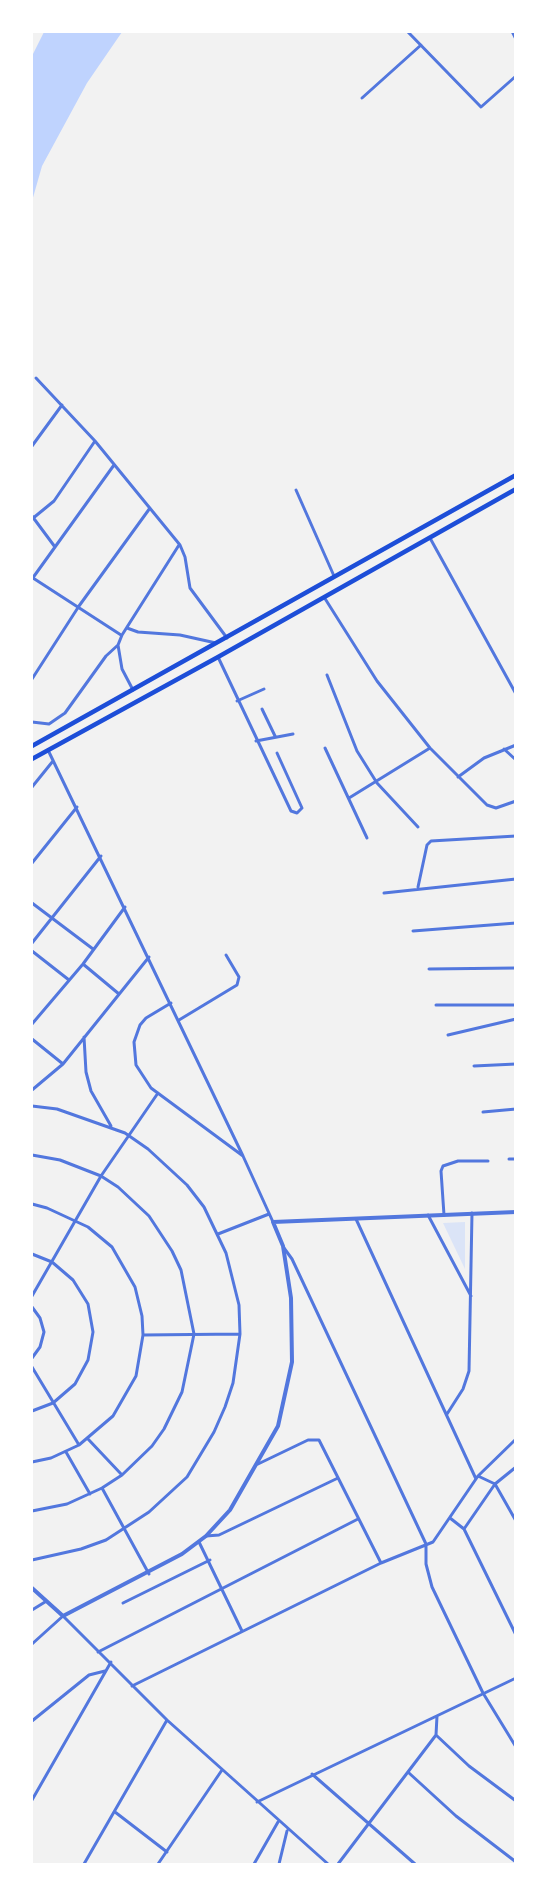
<!DOCTYPE html>
<style>
body{margin:0}
#map{position:relative;width:547px;height:1896px;overflow:hidden;background:#f2f2f2;font-family:"Alegreya Sans",sans-serif}
canvas{display:block}
.frame{position:absolute;inset:0;border:33px solid #fff;pointer-events:none}
</style>
<div id="map">
<canvas width="547" height="1896"></canvas>
<div class="frame"></div>
</div>
<script>
const ctx = document.querySelector('canvas').getContext('2d');
ctx.lineJoin = 'round';
function fill(path, color) {
  ctx.fillStyle = color;
  ctx.fill(path, 'evenodd');
}
function toPath(rows) {
  const path = new Path2D();
  for (const r of rows) {
    path.moveTo(r[0], r[1]);
    for (let i = 2; i < r.length; i += 2) path.lineTo(r[i], r[i + 1]);
  }
  return path;
}
function stroke(path, color, width, dash) {
  ctx.strokeStyle = color;
  ctx.lineWidth = width;
  ctx.lineCap = dash ? 'butt' : 'round';
  ctx.setLineDash(dash || []);
  ctx.stroke(path);
}
const green = toPath([
 [465,1222,465,1269,443,1223]
]);
const water = toPath([
 [44,32,122,32,87,83,42,166,32,201,32,56]
]);
const minor = toPath([
 [408,32,481,107,516,76],
 [362,98,421,45],
 [36,378,95,441,180,545,185,557,190,588,227,638],
 [32,446,62,405],
 [296,490,334,576],
 [32,516,55,547],
 [32,519,54,501,95,441],
 [430,538,516,694],
 [33,578,121,635],
 [32,579,114,465],
 [324,597,377,681,430,748,487,805,496,808,516,801],
 [127,628,138,632,180,635,216,643],
 [118,645,122,669,133,690],
 [218,657,291,811,297,813,302,808,277,753],
 [327,675,357,751,377,783,418,827],
 [32,679,79,606,150,508],
 [237,701,264,689],
 [262,709,275,736],
 [32,722,49,724,65,713,106,656,118,645,122,635,179,545],
 [256,741,293,734],
 [325,748,367,838],
 [504,749,516,760],
 [48,750,243,1156],
 [458,777,484,758,516,745],
 [32,787,53,761],
 [349,798,430,748],
 [32,863,77,807],
 [418,887,427,845,431,841,516,836],
 [384,893,516,879],
 [32,903,93,949],
 [413,931,516,923],
 [32,943,101,856],
 [32,951,69,980],
 [83,964,119,994],
 [429,969,516,968],
 [171,1003,146,1018,140,1025,134,1042,136,1065,151,1088,243,1156,273,1222],
 [436,1005,516,1005],
 [179,1020,237,985,239,977,226,955],
 [32,1024,83,964,125,907],
 [448,1035,516,1019],
 [84,1037,86,1072,91,1091,111,1126],
 [32,1039,63,1064],
 [474,1066,516,1064],
 [32,1090,63,1064,149,957],
 [32,1106,57,1109,125,1133,148,1149,187,1185,204,1207,226,1253,239,1305,240,1334,233,1383,225,1407,214,1432,187,1477,149,1512,106,1540,81,1549,32,1560],
 [483,1112,516,1109],
 [32,1155,60,1160,101,1176,118,1187,149,1216,172,1251,181,1270,194,1334,182,1392,164,1429,152,1446,122,1475,102,1488,67,1504,32,1511],
 [509,1159,516,1159],
 [32,1204,47,1208,88,1227,112,1247,135,1287,142,1316,143,1335,136,1376,113,1416,79,1445,51,1458,32,1462],
 [428,1215,471,1296],
 [444,1215,441,1171,443,1166,458,1161,488,1161],
 [356,1219,476,1479],
 [218,1234,269,1214],
 [284,1248,292,1259,426,1544,426,1564,432,1587,483,1693,516,1747],
 [32,1254,52,1262,73,1280,88,1304,93,1332,88,1360,75,1384,53,1403,32,1411],
 [32,1296,101,1176,158,1093],
 [32,1307,40,1318,44,1332,40,1347,32,1358],
 [143,1335,240,1334],
 [32,1367,79,1445],
 [447,1414,463,1389,469,1371,472,1213],
 [88,1439,122,1475],
 [66,1452,90,1494],
 [258,1464,308,1440,319,1440,381,1563],
 [478,1476,495,1484,516,1521],
 [102,1488,149,1574],
 [450,1518,464,1529,516,1635],
 [464,1529,495,1484,516,1467],
 [206,1536,219,1535,338,1478],
 [199,1542,242,1631],
 [123,1603,210,1560],
 [32,1610,45,1602],
 [32,1644,63,1616,167,1720,328,1864],
 [98,1652,358,1519],
 [132,1686,381,1563,433,1542,478,1476,516,1439],
 [437,1716,436,1735,469,1766,516,1801],
 [32,1721,89,1675,105,1671],
 [409,1773,456,1816,516,1862],
 [312,1774,415,1864],
 [32,1800,111,1662],
 [257,1802,516,1678],
 [115,1812,167,1852],
 [84,1864,167,1720],
 [158,1864,222,1770],
 [254,1864,278,1822],
 [279,1864,287,1831],
 [338,1864,436,1735]
]);
const tertiary = toPath([
 [513,32,516,38],
 [32,1588,63,1616,182,1554,206,1536,230,1510,278,1426,292,1362,291,1298,283,1246,273,1222,516,1212]
]);
const secondary = toPath([
 [32,746,516,475],
 [32,759,218,657,516,489]
]);
fill(green, '#dbe4f7');
fill(water, '#bfd3fe');
stroke(minor, '#5277de', 3);
stroke(tertiary, '#5277de', 4);
stroke(secondary, '#1d4ed8', 4.5);
</script>
